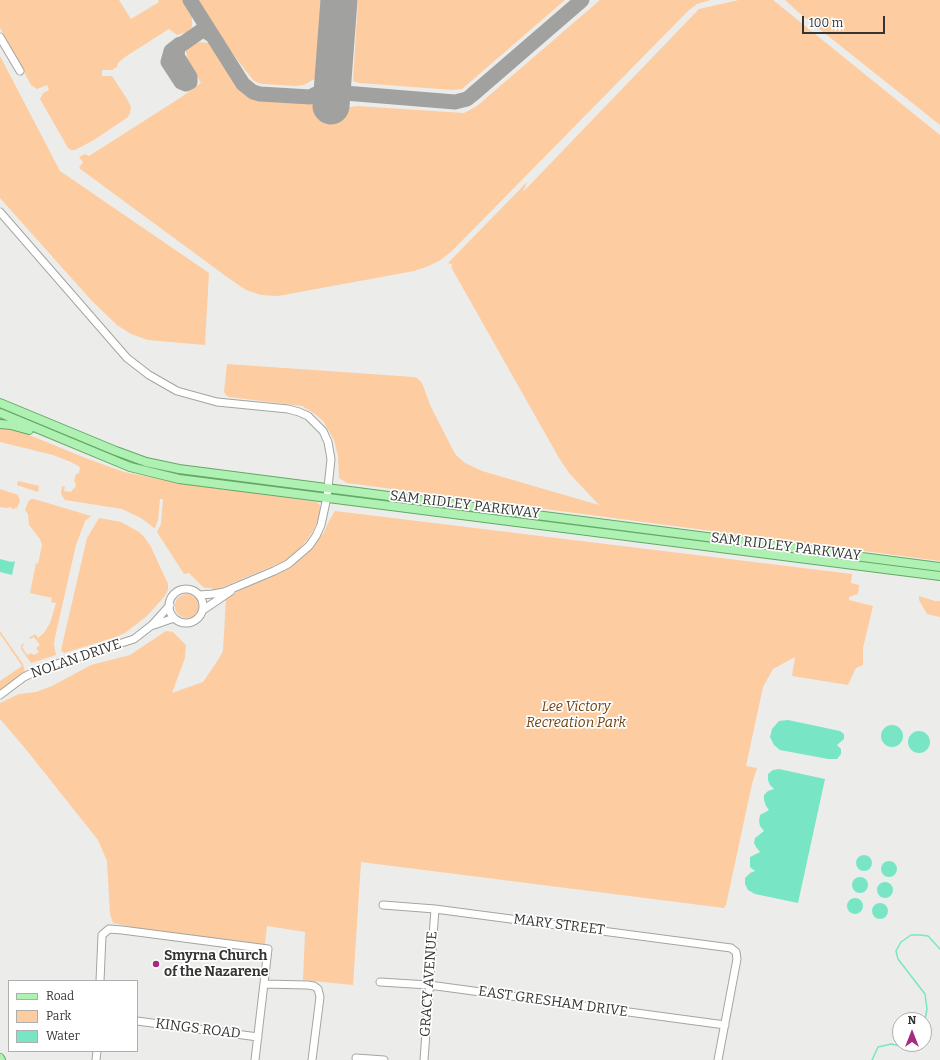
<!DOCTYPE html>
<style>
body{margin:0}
#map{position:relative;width:940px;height:1060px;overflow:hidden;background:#ecedea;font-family:Bitter,serif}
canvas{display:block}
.legend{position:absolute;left:8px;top:980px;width:130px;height:72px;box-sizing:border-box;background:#fff;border:1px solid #aeaead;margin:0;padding:5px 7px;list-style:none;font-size:12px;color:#343433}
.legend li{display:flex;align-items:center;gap:8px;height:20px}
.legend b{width:20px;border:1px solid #aeaead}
.north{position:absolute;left:892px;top:1012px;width:40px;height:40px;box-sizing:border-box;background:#fff;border:1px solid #aeaead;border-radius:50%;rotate:0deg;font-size:11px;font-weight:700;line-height:16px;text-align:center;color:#343433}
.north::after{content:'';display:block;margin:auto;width:14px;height:18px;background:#a52b80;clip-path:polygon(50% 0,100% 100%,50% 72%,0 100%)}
.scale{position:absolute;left:802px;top:16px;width:83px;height:18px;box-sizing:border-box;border:2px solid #343433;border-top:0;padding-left:5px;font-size:12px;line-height:14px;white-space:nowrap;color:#343433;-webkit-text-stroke:3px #fff;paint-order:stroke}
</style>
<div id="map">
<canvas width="940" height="1060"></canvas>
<ul class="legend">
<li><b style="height:5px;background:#aff1b2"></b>Road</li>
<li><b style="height:11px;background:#fdcca0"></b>Park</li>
<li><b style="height:11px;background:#78e6c5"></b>Water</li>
</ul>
<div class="north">N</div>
<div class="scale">100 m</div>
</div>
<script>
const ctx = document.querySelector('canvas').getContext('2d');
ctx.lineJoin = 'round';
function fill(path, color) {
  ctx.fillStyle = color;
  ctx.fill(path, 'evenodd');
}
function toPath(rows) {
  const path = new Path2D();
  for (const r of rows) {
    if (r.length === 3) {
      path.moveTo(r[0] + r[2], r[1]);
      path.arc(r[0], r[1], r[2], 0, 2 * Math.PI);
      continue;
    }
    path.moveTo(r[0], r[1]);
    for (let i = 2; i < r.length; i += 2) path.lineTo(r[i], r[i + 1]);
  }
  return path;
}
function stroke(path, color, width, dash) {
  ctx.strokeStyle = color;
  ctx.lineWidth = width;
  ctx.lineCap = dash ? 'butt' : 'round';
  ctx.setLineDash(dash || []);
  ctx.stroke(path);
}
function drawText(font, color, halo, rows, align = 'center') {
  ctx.font = font + ' Bitter,serif';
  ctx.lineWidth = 3.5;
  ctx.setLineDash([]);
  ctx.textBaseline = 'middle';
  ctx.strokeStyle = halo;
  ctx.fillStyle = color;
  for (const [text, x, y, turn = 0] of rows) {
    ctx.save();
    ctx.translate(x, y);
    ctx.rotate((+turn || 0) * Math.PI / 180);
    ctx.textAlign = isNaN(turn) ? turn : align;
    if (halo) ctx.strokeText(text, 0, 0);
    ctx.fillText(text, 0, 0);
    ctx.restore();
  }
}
const green = toPath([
 [0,0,119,0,131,19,159,2,158,0,183,0,192,15,192,27,187,32,177,35,169,29,125,57,118,63,117,67,112,70,102,70,102,76,112,76,127,99,131,107,130,113,128,117,94,140,75,150,71,150,68,148,40,99,43,93,49,90,47,85,37,89,31,85,0,28],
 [197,0,321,0,319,31,319,36,322,36,319,73,316,78,304,85,295,86,263,84,258,83,253,80,225,44],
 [358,0,565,0,462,89,453,90,359,83,353,81],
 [600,0,711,0,697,4,689,10,452,251,439,261,426,267,414,271,300,292,278,296,261,295,246,290,227,277,79,168,83,162,79,157,85,154,89,156,180,98,201,83,188,61,186,51,188,47,198,42,209,43,241,92,252,98,259,100,350,107,357,106,464,113,477,106],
 [739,0,773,0,940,135,940,561,347,483,339,478,338,456,334,440,323,421,315,414,302,406,229,397,226,395,224,392,227,364,414,377,417,378,422,383,431,407,452,448,456,455,465,463,482,471,599,505,569,473,559,458,451,267,453,265,448,263,527,182,523,192,699,9],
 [785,0,940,0,940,125,798,12],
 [0,56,60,171,209,273,205,345,148,340,131,334,117,325,91,300,0,198],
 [0,427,12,428,88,459,124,472,179,483,317,502,320,505,321,510,319,517,313,531,307,540,297,551,285,561,213,591,211,588,205,588,202,586,189,573,184,574,157,532,161,524,163,499,160,499,158,520,155,528,154,528,141,518,122,509,65,500,61,494,62,486,65,487,64,491,71,492,73,489,75,488,76,483,74,481,76,474,79,473,80,467,71,462,53,455,0,442],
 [18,481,39,486,38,492,17,485],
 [0,489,18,495,20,501,17,508,12,509,11,507,6,508,0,507],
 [31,499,34,499,91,516,85,521,76,545,55,637,54,645,56,655,31,663,21,649,21,645,25,643,22,647,27,655,31,653,34,655,39,652,36,648,40,645,34,637,30,639,29,638,35,634,38,638,44,633,50,623,56,603,51,602,52,598,30,593,36,563,38,564,42,545,40,539,29,525,28,514,25,510,28,502],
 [335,511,852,574,851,583,859,585,858,594,849,597,849,600,873,606,863,648,863,665,856,668,848,685,792,676,795,657,773,669,763,687,746,766,757,768,752,784,726,905,724,908,361,862,353,985,303,980,305,932,267,926,265,944,238,942,136,928,113,923,110,914,107,861,98,840,24,747,0,719,0,703,19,694,36,692,52,686,91,665,130,655,166,631,173,632,186,645,185,658,172,693,203,682,218,660,223,651,226,598,258,580,312,547,324,532,329,521],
 [99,518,121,522,139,532,145,538,151,547,168,584,168,590,164,597,147,616,125,633,116,637,64,653,61,650,87,538],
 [187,606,12],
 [919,596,935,601,940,601,940,617,927,614,919,600],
 [0,631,23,664,25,672,0,691,0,681,22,666,0,634]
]);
const water = toPath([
 [0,559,12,562,15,561,12,575,0,572],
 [788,720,840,731,844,734,844,739,837,745,841,749,841,754,837,759,828,759,780,750,774,745,770,737,772,729,779,721],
 [892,736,11],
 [919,742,11],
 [779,769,825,779,798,903,755,894,748,890,745,884,745,878,750,873,755,871,750,867,750,857,760,852,756,847,754,843,755,838,764,831,760,826,759,821,760,815,769,810,766,806,764,800,764,795,768,791,774,789,770,785,768,780,768,774,773,770],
 [864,863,8],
 [889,869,8],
 [860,885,8],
 [885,890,8],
 [855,906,8],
 [880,911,8]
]);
const stream = toPath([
 [924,1026,927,1009,925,994,898,959,896,951,901,942,911,935,920,935,928,936,940,949],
 [872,1060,878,1047,891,1044,901,1046,906,1044]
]);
const taxiway = toPath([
 [190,0,243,84,253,92,260,94,310,97,320,92,332,92,455,102,467,99,472,95,582,0],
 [180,44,171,51,168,62,181,82,186,84,190,82,190,77,177,56,178,47,201,31,205,31,213,36]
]);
const runway = toPath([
 [331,106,339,0]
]);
const minor = toPath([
 [0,37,20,71],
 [0,212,127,358,149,375,177,391,217,402,288,409,299,412,308,416,323,431,328,442,331,459,327,497,321,525,316,536,309,546,288,564,274,571,224,592,213,594,199,595],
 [186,606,17],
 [203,610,231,591],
 [154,625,174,618],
 [0,695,24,677,38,670,134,639,152,625,170,605],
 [383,905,435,909,731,948,736,952,737,959,718,1060],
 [100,981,102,935,109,929,122,930,268,949,255,1060],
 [380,982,429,985,725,1025],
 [264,984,308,985,314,986,318,989,320,997,312,1060],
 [137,1021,258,1037],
 [356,1058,384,1060],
 [96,1060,97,1051],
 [424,1060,435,909]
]);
const major = toPath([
 [0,403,116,451,146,462,179,469,940,567],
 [0,413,130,467,179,479,940,576],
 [0,424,11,425,29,430],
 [0,1058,1,1060]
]);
const markers = [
 [156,964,4,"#a52b80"]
];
const streetNames = [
 ["SAM RIDLEY PARKWAY",465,505,7],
 ["SAM RIDLEY PARKWAY",786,547,7],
 ["NOLAN DRIVE",76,659,-19],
 ["MARY STREET",559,925,7],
 ["GRACY AVENUE",429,984,-86],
 ["EAST GRESHAM DRIVE",553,1002,8],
 ["KINGS ROAD",198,1029,7]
];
const parkNames = [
 ["Lee Victory",576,707],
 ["Recreation Park",576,723]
];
const poiNames = [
 ["Smyrna Church",164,956],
 ["of the Nazarene",164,972]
];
fill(green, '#fdcca0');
fill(water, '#78e6c5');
stroke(stream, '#78e6c5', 1.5);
stroke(taxiway, '#a1a2a0', 15);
stroke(runway, '#a1a2a0', 37);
stroke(minor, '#a4a5a1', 9);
stroke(major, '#62a964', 10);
stroke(minor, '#fff', 7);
stroke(major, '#aff1b2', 8);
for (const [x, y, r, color] of markers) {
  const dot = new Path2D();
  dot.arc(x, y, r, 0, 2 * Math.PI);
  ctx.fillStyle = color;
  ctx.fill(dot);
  stroke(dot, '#fff', 1.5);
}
drawText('14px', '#343433', '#fff', streetNames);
drawText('italic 14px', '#6e4210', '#fff', parkNames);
drawText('bold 14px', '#343433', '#fff', poiNames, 'left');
</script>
